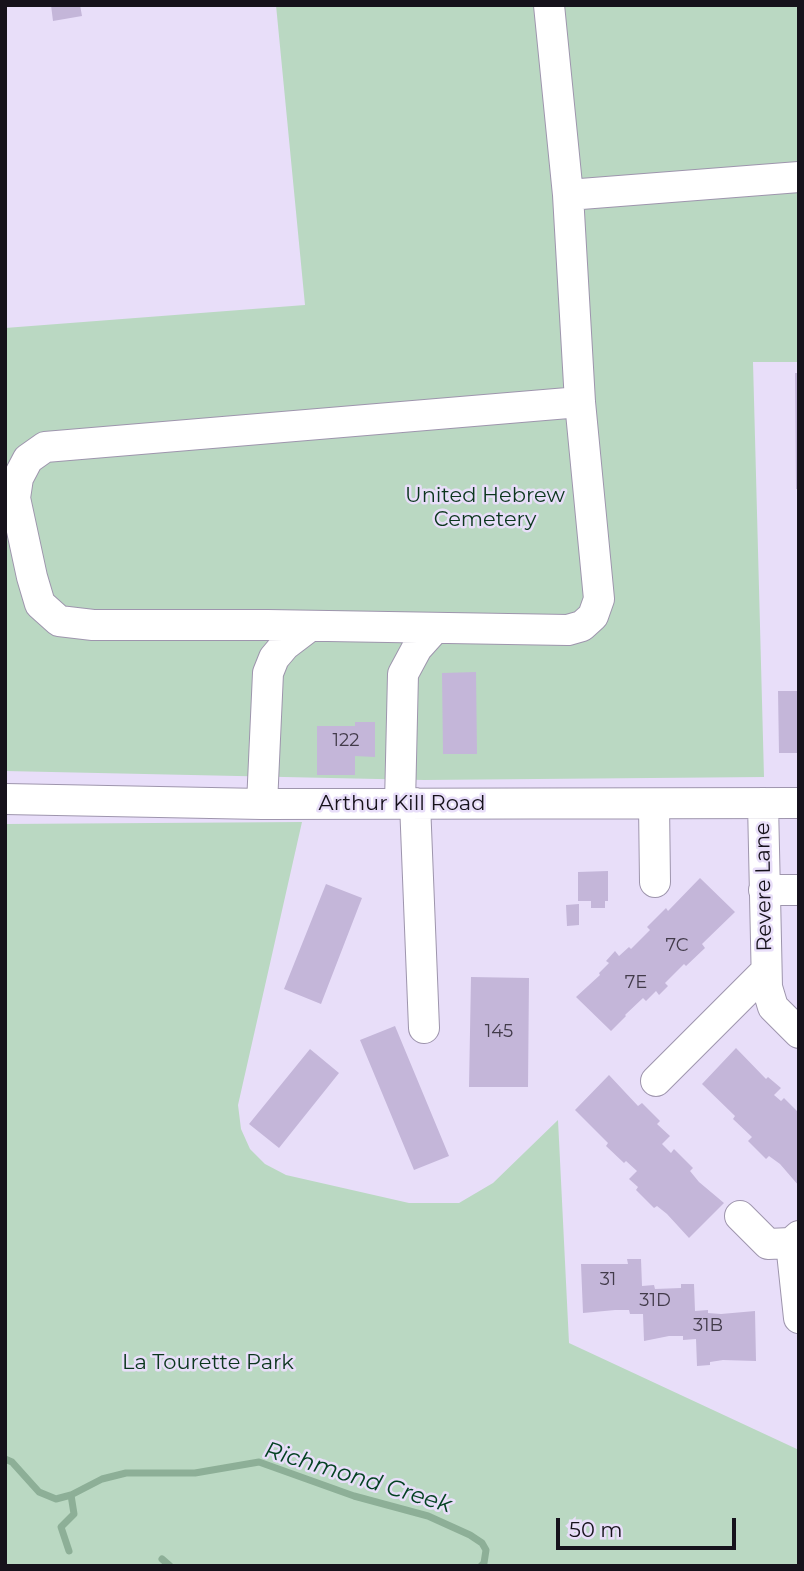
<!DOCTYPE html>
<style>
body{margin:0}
#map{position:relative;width:804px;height:1571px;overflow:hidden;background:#e8def9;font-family:Montserrat,sans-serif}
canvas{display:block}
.frame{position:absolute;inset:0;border:7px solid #16121b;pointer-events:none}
.scale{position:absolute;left:556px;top:1518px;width:180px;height:32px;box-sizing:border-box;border:4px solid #16121b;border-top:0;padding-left:9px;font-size:21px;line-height:24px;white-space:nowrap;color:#16121b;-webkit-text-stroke:5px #e8def9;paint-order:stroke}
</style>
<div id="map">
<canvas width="804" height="1571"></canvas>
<div class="frame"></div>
<div class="scale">50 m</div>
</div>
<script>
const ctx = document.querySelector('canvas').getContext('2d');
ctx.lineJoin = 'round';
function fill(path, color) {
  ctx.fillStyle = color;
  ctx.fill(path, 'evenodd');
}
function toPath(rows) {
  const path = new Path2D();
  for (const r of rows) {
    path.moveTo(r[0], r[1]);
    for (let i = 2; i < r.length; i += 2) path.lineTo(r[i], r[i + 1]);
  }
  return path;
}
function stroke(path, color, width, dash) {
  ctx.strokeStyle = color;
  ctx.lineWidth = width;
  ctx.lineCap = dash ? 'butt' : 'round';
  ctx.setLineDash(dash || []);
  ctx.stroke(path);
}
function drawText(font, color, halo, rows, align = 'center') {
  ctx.font = font + ' Montserrat,sans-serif';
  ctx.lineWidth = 5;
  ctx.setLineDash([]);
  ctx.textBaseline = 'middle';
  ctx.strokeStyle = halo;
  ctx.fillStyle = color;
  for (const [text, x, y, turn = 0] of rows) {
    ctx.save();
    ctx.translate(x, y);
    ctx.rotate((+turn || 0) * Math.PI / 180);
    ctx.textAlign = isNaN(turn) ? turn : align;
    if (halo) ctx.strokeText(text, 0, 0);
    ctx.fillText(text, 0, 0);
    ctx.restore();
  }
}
const green = toPath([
 [276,5,799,5,799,362,753,362,764,777,424,780,5,771,5,328,305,305],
 [302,822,238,1105,241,1129,250,1149,265,1164,286,1175,409,1203,459,1203,493,1183,558,1120,569,1343,799,1450,799,1566,5,1566,5,824]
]);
const stream = toPath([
 [5,1459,12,1462,39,1492,56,1499,71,1495,102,1479,126,1473,195,1473,259,1462,354,1496,428,1516,470,1535,482,1543,486,1550,484,1563,481,1566],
 [69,1551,61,1527,74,1514,71,1495],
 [162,1559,170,1566]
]);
const building = toPath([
 [51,5,80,5,82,16,53,21],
 [795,373,799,373,799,489,796,489],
 [476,672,477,754,443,754,442,673],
 [778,691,799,691,799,753,779,753],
 [355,722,375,722,375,757,355,756,355,775,317,775,317,726,355,726],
 [608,871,608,901,605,901,605,908,591,908,591,901,578,901,578,872],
 [700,878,735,912,702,944,705,948,686,966,684,964,665,983,668,986,659,995,656,991,646,1001,643,998,625,1015,626,1016,611,1031,576,997,600,975,599,973,609,963,606,961,615,951,619,956,629,947,631,949,650,930,647,927,666,908,668,911],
 [326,884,362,898,321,1004,284,989],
 [579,904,579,925,567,926,566,905],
 [471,977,529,978,528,1087,469,1087],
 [395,1026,449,1156,414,1170,360,1040],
 [736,1048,766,1079,768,1077,781,1088,774,1095,781,1101,784,1098,799,1113,799,1186,780,1164,769,1156,766,1159,748,1141,752,1137,733,1119,735,1116,702,1084],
 [310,1049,339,1073,279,1148,249,1124],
 [609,1075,638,1106,642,1103,660,1121,657,1124,670,1136,662,1144,671,1153,674,1149,693,1168,690,1171,699,1182,724,1203,689,1238,667,1214,657,1206,654,1208,636,1190,638,1187,629,1179,637,1171,626,1161,624,1163,606,1146,608,1143,575,1110],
 [627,1259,641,1259,642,1286,654,1285,655,1289,681,1288,681,1284,694,1284,695,1311,708,1310,708,1313,721,1314,755,1311,756,1361,723,1360,710,1362,710,1365,697,1366,696,1339,683,1340,683,1336,669,1336,644,1341,643,1314,630,1314,629,1310,615,1310,583,1313,581,1264,628,1264]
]);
const minor = toPath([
 [549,5,568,195,580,402,599,599,593,616,582,626,568,630,268,625,93,625,59,621,40,604,32,577,15,498,18,478,28,459,45,447,580,402],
 [568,195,799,177],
 [5,799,262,804,799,803],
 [400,803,403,674,417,648,435,628],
 [415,803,424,1028],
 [763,803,767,987,773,1007,799,1033],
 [262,804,268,673,274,658,285,645,310,626],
 [654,804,655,882],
 [764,890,799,890],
 [656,1081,765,972],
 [740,1216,768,1244,791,1243],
 [799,1236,791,1243,799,1318]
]);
const numberNames = [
 ["122",346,741],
 ["7C",677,946],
 ["7E",636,983],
 ["145",499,1032],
 ["31",608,1280],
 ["31D",655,1301],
 ["31B",708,1326]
];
const parkNames = [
 ["United Hebrew",485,496],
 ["Cemetery",485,520],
 ["La Tourette Park",208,1363]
];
const streetNames = [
 ["Arthur Kill Road",402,804],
 ["Revere Lane",764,887,-91]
];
const waterNames = [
 ["Richmond Creek",358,1478,17]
];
fill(green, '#bad8c2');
stroke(stream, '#8daf97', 7);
fill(building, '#c4b6d9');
stroke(minor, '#9e95ad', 32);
stroke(minor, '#fff', 30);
drawText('18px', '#423b4a', null, numberNames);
drawText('21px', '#0b361d', '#e8def9', parkNames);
drawText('21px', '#16121b', '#e8def9', streetNames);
drawText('italic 23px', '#044222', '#e8def9', waterNames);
</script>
